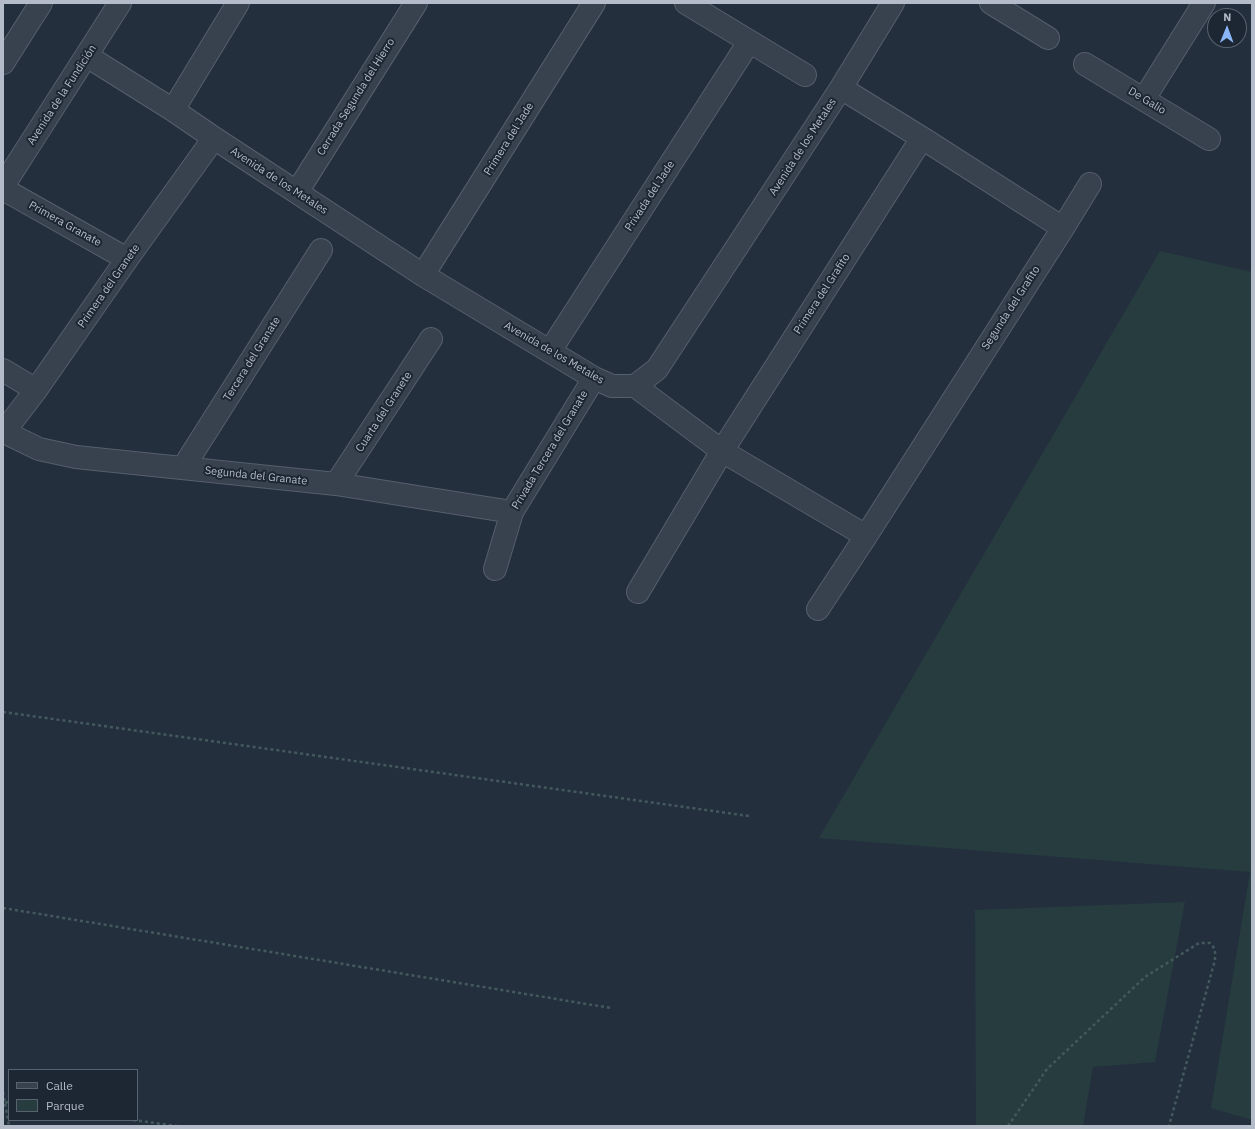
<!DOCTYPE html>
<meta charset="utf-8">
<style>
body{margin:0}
#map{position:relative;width:1255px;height:1129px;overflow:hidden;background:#242f3e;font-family:"IBM Plex Sans",sans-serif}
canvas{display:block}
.frame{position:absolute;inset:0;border:4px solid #b4bcc9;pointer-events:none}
.legend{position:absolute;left:8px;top:1069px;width:130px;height:52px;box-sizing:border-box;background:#1d2633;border:1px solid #59626f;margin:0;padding:5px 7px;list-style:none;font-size:12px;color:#b4bcc9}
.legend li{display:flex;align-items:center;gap:8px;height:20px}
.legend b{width:20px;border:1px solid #59626f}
.north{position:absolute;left:1207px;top:8px;width:40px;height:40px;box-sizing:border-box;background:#1d2633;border:1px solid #59626f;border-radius:50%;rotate:1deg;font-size:11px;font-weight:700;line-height:16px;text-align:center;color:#b4bcc9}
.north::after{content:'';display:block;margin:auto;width:14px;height:18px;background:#8ab4f8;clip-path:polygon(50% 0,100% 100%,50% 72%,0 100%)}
</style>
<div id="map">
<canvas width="1255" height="1129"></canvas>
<div class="frame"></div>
<ul class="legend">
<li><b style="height:5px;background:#38414e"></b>Calle</li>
<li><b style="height:11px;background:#263c3f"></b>Parque</li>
</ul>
<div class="north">N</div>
</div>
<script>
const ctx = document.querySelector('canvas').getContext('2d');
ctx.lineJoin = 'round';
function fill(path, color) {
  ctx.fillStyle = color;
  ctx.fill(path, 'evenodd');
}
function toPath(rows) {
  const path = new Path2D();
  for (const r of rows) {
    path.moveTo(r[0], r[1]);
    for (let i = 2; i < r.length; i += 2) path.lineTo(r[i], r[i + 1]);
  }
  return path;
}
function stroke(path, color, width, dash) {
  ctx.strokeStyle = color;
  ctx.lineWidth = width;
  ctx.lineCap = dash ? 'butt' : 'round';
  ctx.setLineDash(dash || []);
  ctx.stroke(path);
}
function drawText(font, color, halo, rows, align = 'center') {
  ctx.font = font + ' "IBM Plex Sans",sans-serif';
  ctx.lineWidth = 4;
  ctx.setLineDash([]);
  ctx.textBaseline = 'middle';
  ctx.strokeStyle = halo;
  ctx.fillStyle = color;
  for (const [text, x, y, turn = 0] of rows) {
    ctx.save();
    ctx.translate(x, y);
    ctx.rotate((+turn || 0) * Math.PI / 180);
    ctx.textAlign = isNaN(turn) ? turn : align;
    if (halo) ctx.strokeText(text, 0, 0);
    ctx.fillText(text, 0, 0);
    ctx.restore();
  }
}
const green = toPath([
 [1160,251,1252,272,1252,1120,1211,1108,1250,872,819,838],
 [1185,902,1155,1062,1093,1067,1083,1126,976,1126,975,910]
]);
const path = toPath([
 [3,712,749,816],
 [3,908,611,1008],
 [3,1092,9,1126],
 [5,1102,9,1103],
 [133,1120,177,1126],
 [1008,1126,1047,1069,1145,977,1199,943,1210,943,1215,949,1215,960,1169,1126]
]);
const minor = toPath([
 [686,3,805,75],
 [991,3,1048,38],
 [87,56,173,110,214,138,423,275,594,378,612,386,635,386,657,369,841,88,893,3],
 [3,63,41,3],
 [1085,64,1209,139],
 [841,88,922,138,1063,228],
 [1144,99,1204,3],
 [173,110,238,3],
 [3,186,120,3],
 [3,189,127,259],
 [297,192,416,3],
 [423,275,594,3],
 [550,351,749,42],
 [3,370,36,390],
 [635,386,722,451,866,536],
 [4,432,39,449,76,457,336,484,512,512],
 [3,433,36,390,127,259,214,138],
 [183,468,321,250],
 [336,484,431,339],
 [495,569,512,512,594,378],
 [638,592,722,451,922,138],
 [818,609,866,536,1063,228,1090,184]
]);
const streetNames = [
 ["Avenida de la Fundición",62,95,-57],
 ["Cerrada Segunda del Hierro",356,97,-58],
 ["De Galio",1147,101,31],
 ["Primera del Jade",509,139,-58],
 ["Avenida de los Metales",803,147,-57],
 ["Avenida de los Metales",279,181,33],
 ["Privada del Jade",650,196,-57],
 ["Primera Granate",65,224,29],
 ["Primera del Granete",109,286,-55],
 ["Primera del Grafito",822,294,-57],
 ["Segunda del Grafito",1011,308,-57],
 ["Avenida de los Metales",554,353,30],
 ["Tercera del Granate",252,359,-58],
 ["Cuarta del Granete",384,412,-57],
 ["Privada Tercera del Granate",550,450,-59],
 ["Segunda del Granate",256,476,6]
];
fill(green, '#263c3f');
stroke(minor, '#565f6c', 24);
stroke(path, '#44595c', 2.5, [3, 3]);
stroke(minor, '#38414e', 22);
drawText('11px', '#b4bcc9', '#1d2633', streetNames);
</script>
